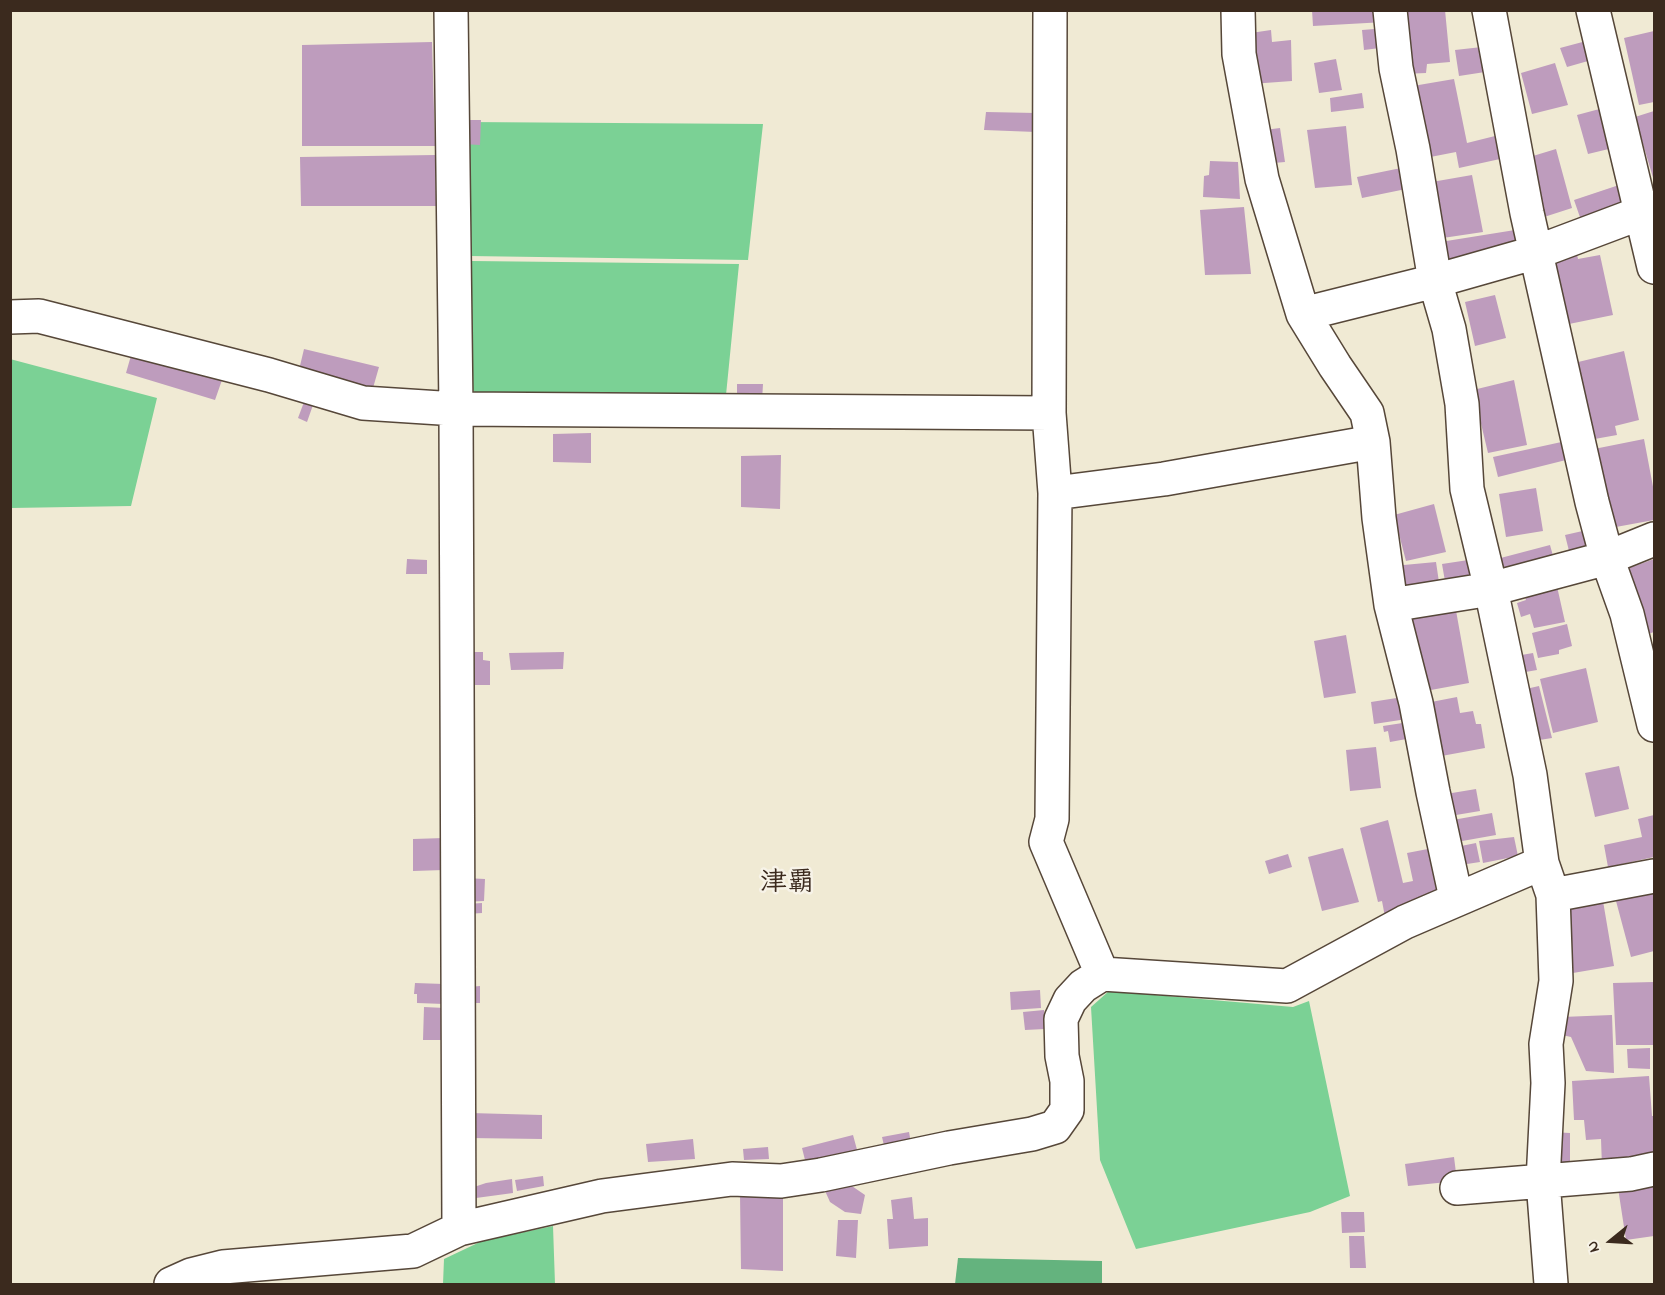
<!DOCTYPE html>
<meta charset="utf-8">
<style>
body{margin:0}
#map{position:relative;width:1665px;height:1295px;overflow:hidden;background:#f0ead4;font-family:"Indie Flower",sans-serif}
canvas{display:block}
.frame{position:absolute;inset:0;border:12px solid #3b2a1e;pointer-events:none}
.north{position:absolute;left:1581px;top:1211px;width:60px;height:60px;-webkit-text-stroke:4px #f7f3e8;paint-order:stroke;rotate:252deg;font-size:16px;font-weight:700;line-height:24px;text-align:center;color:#3b2a1e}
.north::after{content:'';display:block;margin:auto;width:21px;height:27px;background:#3b2a1e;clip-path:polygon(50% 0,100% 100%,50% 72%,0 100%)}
</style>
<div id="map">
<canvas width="1665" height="1295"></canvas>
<div class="frame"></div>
<div class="north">N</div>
</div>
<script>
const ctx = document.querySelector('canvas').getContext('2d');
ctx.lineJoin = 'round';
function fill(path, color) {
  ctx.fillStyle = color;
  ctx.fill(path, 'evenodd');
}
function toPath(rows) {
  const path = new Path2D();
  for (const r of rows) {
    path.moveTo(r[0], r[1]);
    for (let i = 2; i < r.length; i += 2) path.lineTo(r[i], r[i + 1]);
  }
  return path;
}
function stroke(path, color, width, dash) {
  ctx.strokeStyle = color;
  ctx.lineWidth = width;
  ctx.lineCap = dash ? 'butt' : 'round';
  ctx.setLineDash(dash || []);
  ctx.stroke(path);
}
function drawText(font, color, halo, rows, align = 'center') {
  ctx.font = font + ' "Indie Flower","Klee One",sans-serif';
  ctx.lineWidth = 5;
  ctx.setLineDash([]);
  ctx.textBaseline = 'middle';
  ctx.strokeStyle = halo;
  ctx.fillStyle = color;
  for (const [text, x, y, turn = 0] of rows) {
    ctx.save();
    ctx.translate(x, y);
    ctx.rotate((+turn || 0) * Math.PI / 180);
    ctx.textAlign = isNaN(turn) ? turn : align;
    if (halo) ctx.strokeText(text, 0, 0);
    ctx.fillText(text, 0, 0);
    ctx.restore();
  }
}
const green = toPath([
 [466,122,763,124,748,260,469,256],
 [472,261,739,264,726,395,477,395,469,385],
 [10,359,157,398,131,506,11,508],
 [1109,991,1293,1007,1309,1001,1350,1196,1310,1212,1136,1249,1100,1160,1091,1007],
 [553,1226,555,1284,443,1284,444,1259,482,1241]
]);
const forest = toPath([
 [958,1258,1102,1261,1102,1284,955,1284]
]);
const building = toPath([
 [1312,10,1384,10,1385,22,1313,26],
 [1399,10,1445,10,1450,62,1427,64,1426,73,1403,74],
 [1387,28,1388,47,1364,50,1362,30],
 [1271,30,1272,42,1291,40,1292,81,1251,84,1244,34],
 [1654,31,1654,102,1639,105,1624,38],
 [1590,40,1595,59,1567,67,1560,48],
 [432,42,435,146,302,146,302,45],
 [1482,47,1485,72,1459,76,1455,50],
 [1336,59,1342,90,1319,93,1314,63],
 [1555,63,1568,105,1532,114,1521,73],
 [1454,79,1467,143,1495,136,1500,159,1459,168,1456,152,1420,159,1407,87],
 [1362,93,1364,108,1331,112,1330,98],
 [1607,107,1617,147,1588,154,1577,115],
 [1654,111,1654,181,1635,117],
 [986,112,1036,113,1036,132,984,130],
 [462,120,481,120,480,145,462,144],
 [1346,126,1352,185,1315,188,1307,130],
 [1280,128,1285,162,1262,164,1257,131],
 [1556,149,1572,208,1541,218,1523,159],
 [435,155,436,206,301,206,300,157],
 [1210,161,1238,162,1240,199,1203,197,1204,176,1209,175],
 [1401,168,1406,189,1362,198,1357,177],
 [1472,175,1483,232,1436,239,1426,183],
 [1619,185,1628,211,1582,223,1574,200],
 [1244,207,1251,274,1205,275,1200,210],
 [1515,230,1518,244,1439,272,1434,243],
 [1576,250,1578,259,1600,255,1613,315,1569,324,1553,255],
 [1495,295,1506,338,1475,346,1465,302],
 [304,349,379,367,373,388,299,370],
 [1624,351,1639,420,1615,426,1617,435,1589,440,1574,363],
 [132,352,222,380,215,400,126,373],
 [1514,380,1527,445,1488,453,1473,390],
 [737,384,763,384,762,401,737,401],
 [304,402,313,405,307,422,298,418],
 [591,433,591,463,553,462,553,434],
 [1644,439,1654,492,1654,520,1605,529,1589,450],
 [1566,441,1570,459,1498,477,1493,457],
 [781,455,780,509,741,507,741,456],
 [1536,488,1543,531,1506,537,1499,494],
 [1434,504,1446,552,1406,561,1394,515],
 [1587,530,1592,555,1571,559,1565,535],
 [1550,545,1555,563,1496,578,1493,560],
 [407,559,427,560,427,574,406,574],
 [1475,559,1480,582,1446,587,1442,564],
 [1654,559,1654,632,1642,636,1621,571],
 [1436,562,1440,589,1397,593,1393,566],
 [1556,582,1565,622,1534,628,1530,614,1521,617,1517,603,1526,600,1523,591],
 [1455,605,1469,683,1420,692,1408,615],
 [1567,624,1572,646,1559,650,1559,654,1538,658,1532,633],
 [1346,635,1356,693,1324,698,1314,641],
 [466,652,483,652,483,660,490,661,490,685,466,685],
 [564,652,563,669,511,670,509,653],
 [1533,653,1537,670,1514,674,1510,657],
 [1586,668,1598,722,1553,733,1540,679],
 [1539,686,1552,738,1527,742,1517,691],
 [1403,697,1407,719,1374,724,1371,702],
 [1457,697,1460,713,1473,711,1476,724,1481,724,1485,748,1436,757,1426,703],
 [1409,722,1412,738,1390,742,1388,731,1384,732,1383,726],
 [1376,747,1381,788,1350,791,1346,750],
 [1619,766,1629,809,1595,817,1585,773],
 [1476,789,1480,811,1450,816,1446,794],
 [1492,813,1496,835,1451,843,1447,821],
 [1654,815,1654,857,1608,867,1604,845,1642,837,1638,819],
 [1388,820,1403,883,1413,881,1407,853,1433,848,1443,898,1385,917,1382,901,1378,902,1360,828],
 [1514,837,1518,856,1483,863,1479,841],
 [444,838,444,870,413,871,413,839],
 [1476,843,1480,862,1454,866,1451,848],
 [1343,848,1359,902,1322,911,1308,857],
 [1288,854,1292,867,1269,874,1265,861],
 [464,878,485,879,484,901,464,902],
 [1654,890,1654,951,1631,957,1616,901],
 [1603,901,1614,966,1573,973,1562,908],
 [482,903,482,913,467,914,467,904],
 [1654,982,1654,1045,1616,1045,1613,983],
 [415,983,444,984,444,1004,417,1003,417,994,414,994],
 [480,986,480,1003,469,1003,469,987],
 [1040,990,1041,1008,1011,1010,1010,992],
 [424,1007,445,1008,444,1040,423,1040],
 [1044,1010,1045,1029,1025,1030,1023,1012],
 [1612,1015,1614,1073,1586,1071,1571,1037,1562,1035,1562,1017],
 [1650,1048,1650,1069,1628,1068,1627,1049],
 [1649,1076,1652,1116,1654,1116,1654,1161,1602,1167,1601,1139,1586,1140,1584,1120,1574,1120,1572,1081],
 [470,1113,542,1115,542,1139,469,1138],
 [909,1132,912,1149,886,1154,882,1137],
 [1551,1132,1570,1133,1570,1164,1550,1163],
 [853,1135,859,1157,806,1164,802,1148],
 [693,1139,695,1159,648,1162,646,1144],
 [768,1147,769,1159,744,1160,743,1149],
 [1454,1157,1457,1181,1408,1186,1405,1164],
 [543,1176,544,1186,517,1191,515,1180],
 [512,1179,513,1193,476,1198,474,1187,486,1183],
 [846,1182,865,1195,861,1214,845,1212,830,1202,826,1193,825,1184],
 [1654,1182,1654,1236,1626,1240,1618,1188],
 [783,1192,783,1271,741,1269,740,1194],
 [912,1197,914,1219,928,1218,928,1246,889,1249,887,1219,893,1219,891,1200],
 [1341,1212,1364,1212,1365,1232,1342,1233],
 [838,1220,858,1220,856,1258,836,1256],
 [1349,1236,1364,1236,1366,1268,1350,1268]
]);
const minor = toPath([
 [451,10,456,409,459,1229],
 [1050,10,1049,413,1055,493,1052,819,1046,842,1102,974],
 [1238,10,1239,54,1262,179,1303,314,1335,366,1367,413,1373,442,1379,518,1391,605,1416,703,1433,792,1456,898],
 [1390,10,1396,68,1413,149,1435,281,1449,329,1462,404,1467,489,1491,589,1530,775,1542,863],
 [1489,10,1527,213,1592,502,1607,558,1627,614,1654,725],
 [1593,10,1654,267],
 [1303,314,1435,281,1537,252,1654,208],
 [10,317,39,316,269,375,363,403,456,409,1049,413],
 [1055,493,1164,479,1373,442],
 [1391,605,1491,589,1607,558,1654,539],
 [1457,1188,1631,1174,1654,1169],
 [171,1284,191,1275,223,1267,413,1251,459,1229,602,1196,732,1179,781,1181,821,1175,949,1148,1032,1134,1055,1127,1067,1110,1067,1081,1062,1056,1061,1019,1070,1000,1083,986,1102,974,1287,986,1405,922,1542,863,1553,895,1654,876],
 [1551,1284,1543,1181,1548,1083,1546,1044,1556,981,1553,895]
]);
const quarterNames = [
 ["津覇",787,886]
];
fill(green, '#7bd195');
fill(forest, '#64b37e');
fill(building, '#be9cbd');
stroke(minor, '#564739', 36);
stroke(minor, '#fff', 33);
drawText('bold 27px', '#3b2a1e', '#f7f3e8', quarterNames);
</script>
